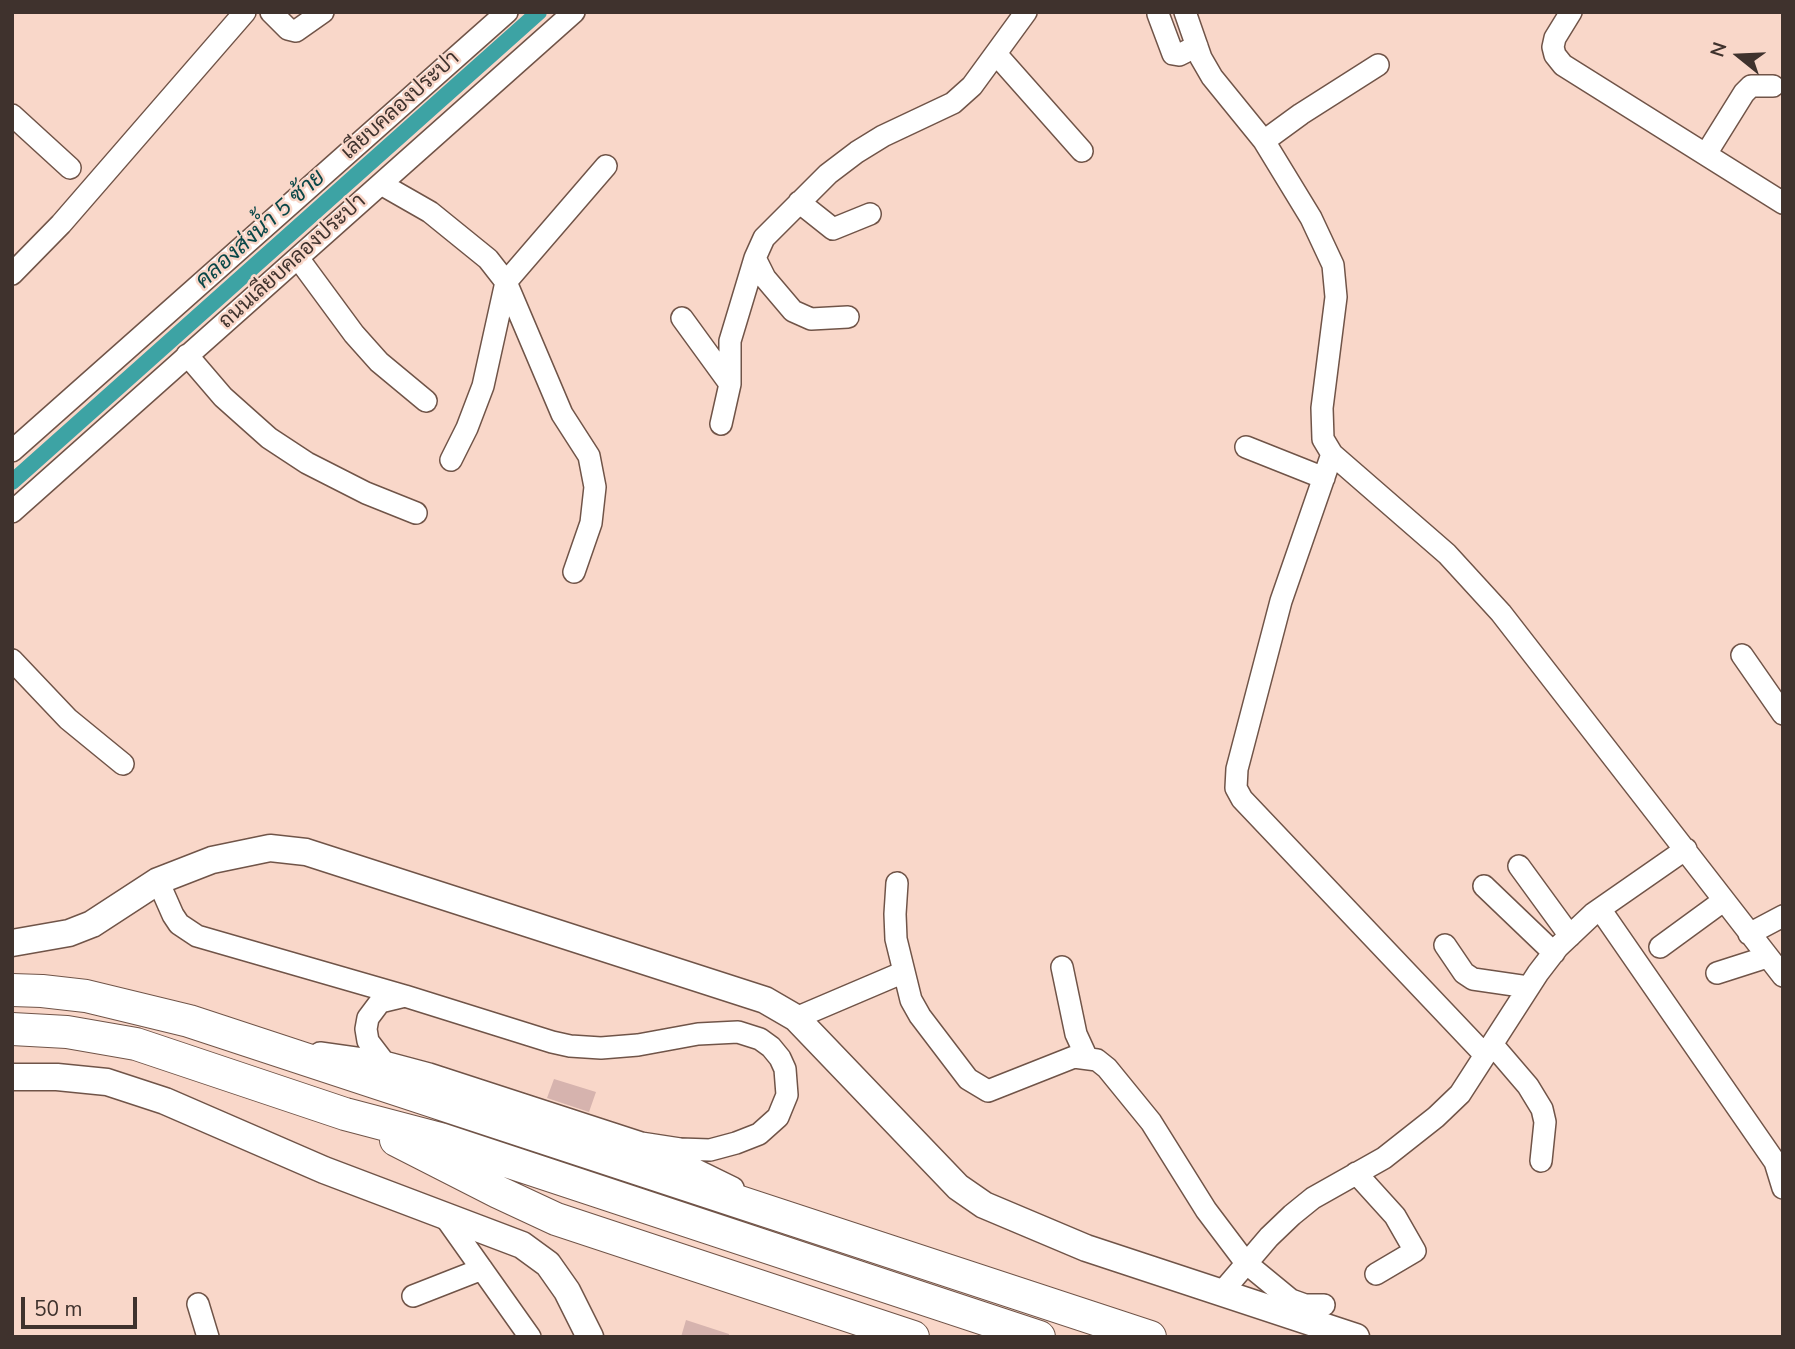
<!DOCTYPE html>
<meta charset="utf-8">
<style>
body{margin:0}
#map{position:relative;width:1795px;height:1349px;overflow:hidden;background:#f9d7c9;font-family:"Nunito Sans",sans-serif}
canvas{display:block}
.frame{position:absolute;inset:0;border:14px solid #3f322d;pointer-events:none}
.north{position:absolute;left:1704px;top:21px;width:70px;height:70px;-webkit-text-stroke:5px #f9d7c9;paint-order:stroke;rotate:288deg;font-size:19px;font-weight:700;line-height:28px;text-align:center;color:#3f322d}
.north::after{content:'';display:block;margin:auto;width:24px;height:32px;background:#3f322d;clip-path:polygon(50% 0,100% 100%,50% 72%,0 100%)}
.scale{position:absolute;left:21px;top:1297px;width:116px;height:32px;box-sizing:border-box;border:4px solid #3f322d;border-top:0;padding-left:9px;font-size:21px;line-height:24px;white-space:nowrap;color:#3f322d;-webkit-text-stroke:5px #f9d7c9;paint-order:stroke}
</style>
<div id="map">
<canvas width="1795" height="1349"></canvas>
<div class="frame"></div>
<div class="north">N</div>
<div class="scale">50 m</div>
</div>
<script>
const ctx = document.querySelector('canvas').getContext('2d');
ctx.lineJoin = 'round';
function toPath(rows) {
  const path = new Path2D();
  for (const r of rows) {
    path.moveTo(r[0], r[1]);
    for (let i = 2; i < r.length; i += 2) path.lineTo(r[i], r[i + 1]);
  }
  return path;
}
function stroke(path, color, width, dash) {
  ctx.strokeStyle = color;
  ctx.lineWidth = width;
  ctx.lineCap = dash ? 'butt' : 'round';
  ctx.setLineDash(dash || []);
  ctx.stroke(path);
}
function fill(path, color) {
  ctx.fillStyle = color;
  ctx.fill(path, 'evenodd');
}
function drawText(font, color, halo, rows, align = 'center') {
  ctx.font = font + ' "Nunito Sans",Sarabun,sans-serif';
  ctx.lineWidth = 5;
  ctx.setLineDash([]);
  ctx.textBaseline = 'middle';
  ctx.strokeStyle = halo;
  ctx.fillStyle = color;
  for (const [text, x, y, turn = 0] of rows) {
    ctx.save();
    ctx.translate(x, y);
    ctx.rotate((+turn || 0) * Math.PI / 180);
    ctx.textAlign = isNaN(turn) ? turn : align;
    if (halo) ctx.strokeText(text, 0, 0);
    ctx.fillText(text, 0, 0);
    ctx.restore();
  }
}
const canal = toPath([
 [12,482,539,12]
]);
const building = toPath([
 [554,1079,596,1092,589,1112,547,1098],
 [686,1320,729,1334,729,1337,681,1337]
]);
const minor = toPath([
 [271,12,288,29,296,31,323,12],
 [1185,12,1201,58,1212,77,1264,141,1311,218,1333,265,1336,297,1322,408,1323,439,1332,454,1447,554,1501,613,1783,976],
 [1571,12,1555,38,1553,47,1555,55,1563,65,1783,203],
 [1158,14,1173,54,1179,55,1197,46],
 [996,54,1082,151],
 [12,115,70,168],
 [1264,141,1301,114,1378,65],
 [1706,154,1744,93,1751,86,1773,86],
 [381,184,430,212,488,259,506,282,562,414,589,456,595,487,591,523,574,572],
 [799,202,833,229,870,214],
 [298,258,354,334,379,362,426,401],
 [12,274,61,224,245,12],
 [848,317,811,319,793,311,765,278,755,258,764,238,828,174,857,152,883,136,953,103,972,86,1026,12],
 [682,318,730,384],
 [187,355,223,397,269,438,307,463,366,493,416,513],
 [721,424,730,384,730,341,755,258],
 [1246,447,1324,478],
 [12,451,507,12],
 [1332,454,1281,601,1237,769,1236,788,1242,799,1484,1054],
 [451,460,467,428,483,386,506,282,606,166],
 [12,512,574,12],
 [1742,655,1783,714],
 [12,660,68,719,123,764],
 [1519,866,1570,936],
 [158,881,173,915,179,924,197,936,405,996,552,1042,570,1046,601,1048,638,1045,698,1034,738,1032,760,1039,771,1047,780,1058,785,1069,787,1095,778,1117,759,1134,736,1143,710,1150,680,1149,641,1143],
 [897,883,895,914,896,939,911,1000,920,1016,968,1079,988,1091,1074,1057,1097,1060,1107,1068,1151,1122,1206,1210,1246,1263,1291,1300,1305,1305,1324,1305],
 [1484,886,1554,953],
 [1600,909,1775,1162,1783,1188],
 [1749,934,1783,916],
 [1445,945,1464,973,1473,979,1528,987],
 [1660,947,1723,901],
 [1062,967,1076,1034,1087,1058],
 [1717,973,1767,957],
 [796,1018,904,972],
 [1492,1044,1528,1086,1542,1109,1545,1122,1541,1161],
 [320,1053,384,1062,429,1074,641,1143,733,1188],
 [384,1062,368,1041,366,1029,368,1018,380,1002,405,996],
 [1356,1173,1395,1216,1415,1251,1376,1274],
 [445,1217,530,1337],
 [1222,1292,1269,1237,1292,1215,1313,1198,1384,1158,1436,1117,1460,1094,1538,973,1558,947,1594,913,1686,849],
 [413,1296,482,1269],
 [198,1304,208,1337]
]);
const major = toPath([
 [12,943,69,933,92,924,158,881,212,860,270,848,306,852,765,1000,796,1018,958,1187,984,1205,1086,1248,1356,1337],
 [12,1077,57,1077,107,1082,165,1101,324,1170,522,1245,548,1264,567,1291,590,1337]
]);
const highway = toPath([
 [12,990,42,991,86,996,189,1021,1150,1337],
 [12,1029,67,1032,136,1044,345,1114,440,1139,1039,1337],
 [396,1140,498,1192,556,1219,913,1337]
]);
const streetNames = [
 ["เลียบคลองประปา",401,106,-42],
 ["ถนนเลียบคลองประปา",293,262,-42]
];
const waterNames = [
 ["คลองส่งน้ำ 5 ซ้าย",261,230,-42]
];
stroke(canal, '#3da3a4', 16);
fill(building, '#d6b3ae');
stroke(minor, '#705448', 24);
stroke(major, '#705448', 29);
stroke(highway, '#705448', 34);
stroke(minor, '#fff', 21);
stroke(major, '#fff', 26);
stroke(highway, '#fff', 32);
drawText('21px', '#3f322d', '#f9d7c9', streetNames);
drawText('italic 23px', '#094748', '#f9d7c9', waterNames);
</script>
